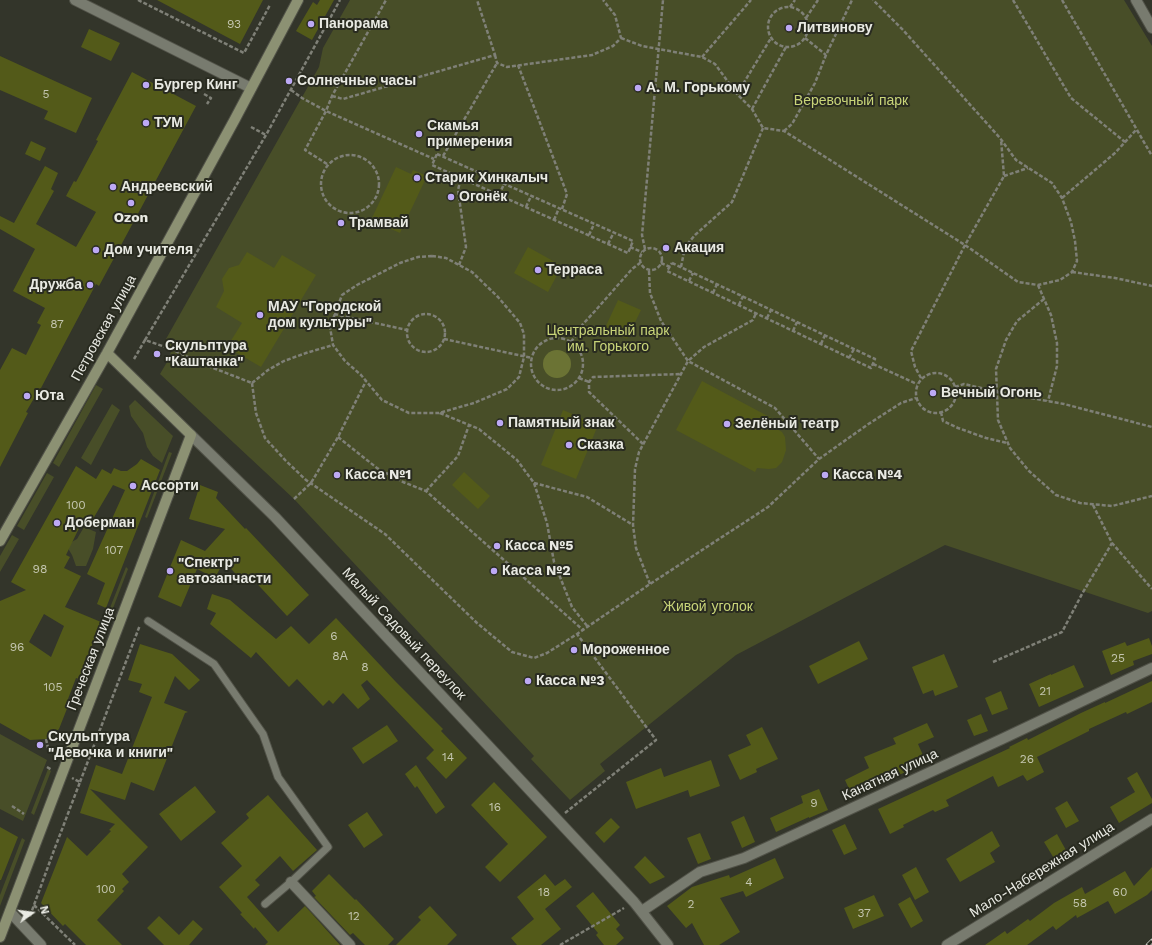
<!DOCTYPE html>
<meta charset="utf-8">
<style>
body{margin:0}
#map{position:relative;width:1152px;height:945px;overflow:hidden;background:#33352a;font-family:"Work Sans",sans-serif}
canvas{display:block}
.north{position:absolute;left:12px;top:893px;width:40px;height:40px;-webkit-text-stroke:3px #292b20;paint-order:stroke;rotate:76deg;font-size:11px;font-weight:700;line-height:16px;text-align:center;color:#e9eae3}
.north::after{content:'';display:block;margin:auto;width:14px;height:18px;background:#e9eae3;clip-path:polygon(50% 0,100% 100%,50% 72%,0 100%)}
</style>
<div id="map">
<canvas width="1152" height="945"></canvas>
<div class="north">N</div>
</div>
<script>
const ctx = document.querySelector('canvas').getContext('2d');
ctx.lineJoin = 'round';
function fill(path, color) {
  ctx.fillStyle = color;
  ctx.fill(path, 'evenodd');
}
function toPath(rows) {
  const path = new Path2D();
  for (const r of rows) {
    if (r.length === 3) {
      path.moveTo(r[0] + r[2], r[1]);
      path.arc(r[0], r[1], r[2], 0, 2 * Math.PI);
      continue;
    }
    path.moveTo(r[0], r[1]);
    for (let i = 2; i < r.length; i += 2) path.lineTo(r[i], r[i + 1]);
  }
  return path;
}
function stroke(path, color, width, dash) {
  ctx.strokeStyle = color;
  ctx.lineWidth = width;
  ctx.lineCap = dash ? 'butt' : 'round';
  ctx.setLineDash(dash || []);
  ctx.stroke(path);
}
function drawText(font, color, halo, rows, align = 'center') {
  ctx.font = font + ' "Work Sans",sans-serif';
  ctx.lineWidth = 4;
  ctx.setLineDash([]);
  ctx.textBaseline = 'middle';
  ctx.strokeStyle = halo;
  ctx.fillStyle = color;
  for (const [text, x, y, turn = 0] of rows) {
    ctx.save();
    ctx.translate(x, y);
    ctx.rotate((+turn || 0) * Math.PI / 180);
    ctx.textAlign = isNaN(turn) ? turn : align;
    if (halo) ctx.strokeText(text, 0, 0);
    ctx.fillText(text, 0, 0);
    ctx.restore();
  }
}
const green = toPath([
 [350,0,1124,0,1152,46,1152,611,1148,613,945,545,736,655,600,764,605,771,570,800,531,759,534,756,294,499,160,374,170,357,171,349,169,343,166,339,319,67,323,48],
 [96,385,103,389,59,467,53,463],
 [135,400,173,436,162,463,153,456,147,447,143,433,131,416,129,406],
 [112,404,120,410,91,465,81,458],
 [169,452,172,453,147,518,145,517],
 [47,473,54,477,24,530,17,526],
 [84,527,96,532,93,549,86,566,76,566,72,555,66,545,77,539],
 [12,535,19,539,0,572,0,556],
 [126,567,128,569,102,637,99,636],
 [0,734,47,760,23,821,0,809],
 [48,769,51,771,34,815,31,813],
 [22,838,25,840,0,906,0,895]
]);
const water = toPath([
 [557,364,14]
]);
const building = toPath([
 [157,0,263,0,240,44],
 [320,0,334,0,312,40,296,31,313,2,317,5],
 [89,29,120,43,111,61,81,47],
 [0,56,92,98,76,133,44,119,48,111,0,90],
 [132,72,196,106,99,286,96,284,41,388,40,388,26,412,28,413,0,467,0,370,12,348,26,355,41,325,37,323,45,308,13,291,35,249,0,229,0,216,14,223,45,166,58,173,51,189,54,191,36,224,76,247,96,212,66,196,74,181,76,182,98,141,96,140],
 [31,141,46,148,40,161,25,154],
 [396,167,411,174,413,170,427,176,400,233,371,220],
 [528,247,562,266,548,292,514,273],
 [247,252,274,268,282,255,316,275,261,367,227,347,242,323,216,307,224,291,222,279,229,268,239,265],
 [618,300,641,310,627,339,605,328],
 [702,381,777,421,774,427,782,432,785,437,786,450,782,462,776,468,769,469,757,468,755,472,676,430],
 [563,410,598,425,576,479,541,465],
 [141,459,160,470,106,608,97,604,105,583,87,574,125,490,113,485,90,524,83,520,66,555,70,557,64,568,81,576,65,607,101,622,79,679,76,678,68,699,70,701,59,729,46,739,30,740,0,723,0,601,26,590,11,582,76,466,96,479,102,469,111,474,114,468,121,471,127,471,137,464],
 [44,614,64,626,51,657,29,642],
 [464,472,490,496,478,509,452,485],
 [200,485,218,492,216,498,245,529,246,528,309,595,287,616,249,575,243,582,224,561,215,578,197,569,181,607,158,597,181,540,205,551,225,529,189,519],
 [212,594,230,600,276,639,291,626,309,644,336,618,396,682,443,729,441,731,467,758,446,779,426,758,434,750,367,680,361,685,370,699,358,709,343,693,333,704,329,700,323,706,297,679,289,687,256,652,251,658,210,624,216,613,207,609],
 [1149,638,1152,646,1152,654,1133,661,1134,665,1111,675,1102,651,1125,642,1127,646],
 [859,641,868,659,818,684,809,666],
 [140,644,172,654,200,680,189,690,175,676,164,703,188,712,185,713,154,791,131,782,125,800,90,789,148,847,122,874,129,882,122,889,124,891,97,920,122,945,86,945,65,924,63,926,41,903,67,837,87,856,111,831,109,830,115,824,80,813,96,765,122,774,152,697,139,692,142,684,128,680],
 [944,654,958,687,935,696,933,690,923,694,912,667],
 [1074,665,1084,687,1039,707,1029,684,1051,674,1051,675],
 [1152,681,1152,702,1127,714,1126,712,1089,729,1089,731,1037,757,1044,772,1027,781,1023,775,998,787,993,776,946,800,949,806,935,812,933,810,903,825,904,827,890,834,878,809,1010,748,1009,747,1027,738,1028,740,1081,713,1105,702,1105,703],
 [1001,691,1008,709,992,715,985,698],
 [981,714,988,731,974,736,967,720],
 [927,723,934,737,918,744,926,762,893,778,867,789,868,791,853,798,845,780,869,768,864,757,896,744,893,738],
 [387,725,398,741,363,764,352,748],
 [762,727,778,759,756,769,757,772,740,780,728,755,751,745,746,735],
 [711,760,720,786,690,797,688,790,636,809,626,782,661,768,664,777],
 [416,765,445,807,436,814,417,786,415,788,405,774],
 [1137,772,1152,799,1152,803,1119,823,1110,807,1135,792,1127,778],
 [494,782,547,837,500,882,485,867,508,844,471,805],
 [195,786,216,812,181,841,159,814],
 [819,789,828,810,809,818,809,817,776,832,770,818,803,803,801,796],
 [268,795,317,850,293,871,280,856,255,880,260,885,247,897,278,932,305,906,340,945,265,945,268,942,255,927,254,929,240,914,242,913,219,887,242,866,221,843,249,818,246,814],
 [1067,801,1079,821,1066,828,1055,808],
 [367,812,383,835,364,848,348,825],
 [744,816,755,842,742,848,731,822],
 [611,818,620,827,604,843,595,833],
 [845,824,857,849,844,855,832,830],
 [0,827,18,837,1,880,0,880],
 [992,831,1000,846,990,853,995,862,960,882,946,859],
 [700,833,711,859,698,864,687,838],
 [1057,834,1067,852,1055,860,1044,842],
 [645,856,665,877,650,884,634,867],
 [775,858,784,878,746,897,743,891,720,898,740,932,719,945,704,945,692,923,686,928,667,906,692,887,729,875,730,878],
 [916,867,929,892,915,900,902,875],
 [1152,867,1152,890,1147,895,1115,914,1108,901,1077,918,1076,915,1056,930,1053,926,1027,945,985,945,1005,931,1007,934,1028,919,1030,921,1054,903,1082,887,1085,894,1125,871,1134,886],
 [329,874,355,900,356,899,394,939,388,945,365,945,353,933,350,935,314,897,316,896,312,891],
 [545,874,555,886,565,879,572,887,545,909,561,929,541,945,517,945,511,938,534,919,517,897],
 [593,892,620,925,616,929,624,938,616,945,604,945,596,935,598,933,576,906],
 [874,895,884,916,853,929,844,908],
 [910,897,923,921,911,928,898,904],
 [430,906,457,935,447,945,396,945,421,920,418,917],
 [159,916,179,935,193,920,203,929,189,945,164,945,147,928]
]);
const path = toPath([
 [138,0,244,53,270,5],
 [1013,0,1071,98,1125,142],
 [1062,0,1152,156],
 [790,7,795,0],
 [788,27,20],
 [806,18,818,0],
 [621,38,642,46,702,57,715,64,737,94,752,109,763,128,784,131,965,245,1018,282,1038,285,1060,280,1072,272,1077,261,1075,241,1071,222,1062,198,1052,183,1016,160,1000,138,903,30,873,0],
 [805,38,826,55],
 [495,55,497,63,507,67,592,55,613,46,621,38,615,15,603,0],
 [702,57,751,0],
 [518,65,567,194,562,209],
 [291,90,302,98,326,111,434,159],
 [204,94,211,98,207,104],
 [737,94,771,38],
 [332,96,343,99,495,55,477,0],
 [752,109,786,47],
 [251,127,266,135],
 [784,131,792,124,815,83,826,55,852,0],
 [437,154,633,241,628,253,432,165,437,154],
 [350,184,29],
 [443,156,497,63],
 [327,164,305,150,326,111,332,96,386,0],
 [1004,176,1028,168],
 [499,195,504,184],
 [1062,198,1115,153,1136,130],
 [526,207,531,196],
 [554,220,559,208],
 [589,235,594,224],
 [608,244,614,232],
 [630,247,642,252],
 [651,259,11],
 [645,249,642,235,663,0],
 [432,256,446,258,472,272,498,297,520,323,524,334,524,357,519,377,507,389,474,403,439,413,409,413,382,400,361,375,345,361,333,345,330,327,342,295,357,285,400,263,418,257,432,256],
 [661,263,670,267],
 [672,263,875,359,871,368,667,271,672,263],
 [459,265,466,247,458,190,461,178],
 [681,267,685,247,695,235,732,202,763,128],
 [649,271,650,293,661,321,688,361,775,408,819,459],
 [1072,272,1115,278,1152,286],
 [689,281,693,273],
 [1038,285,1051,315,1057,343,1057,366,1048,401],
 [713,293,717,284],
 [1044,299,1017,321,1006,340,996,369,998,420,1010,448,1029,471,1056,495,1080,503,1112,506,1152,496],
 [739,305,743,296],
 [334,314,407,330],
 [426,333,19],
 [767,318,771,310],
 [793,331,797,322],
 [557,364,26],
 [444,339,532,358],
 [145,340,266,135,340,0],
 [571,342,583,324,595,311,632,269,640,263],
 [821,344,825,335],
 [849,358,854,349],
 [134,359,145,340,171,349,203,364,252,383],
 [873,364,917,384],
 [936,393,20],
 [579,378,589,382],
 [921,378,915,367,911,351,965,245,1004,176,1001,139],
 [252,383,256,413,265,438,286,461,306,480,385,534,477,623,512,652,534,658,547,653,577,634,650,584,768,507,819,459,867,425,901,403,916,398],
 [252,383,268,370,284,361,306,353,333,345],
 [955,387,964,384,998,392,1064,404,1152,427],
 [941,412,943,421,958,428,986,438,1007,443],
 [440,413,479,429,517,460,534,483,547,523,554,562,572,607,588,627],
 [338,437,377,468,403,482,426,491,583,630],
 [643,444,589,392,589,382,593,377,681,374],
 [534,483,587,497,633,525],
 [426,491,458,456,469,425],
 [294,499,311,483,338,437,366,381],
 [1093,505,1112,543,1152,589],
 [650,584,636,548,633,525,635,469,639,452,688,361,704,347,753,320,756,313],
 [993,662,1062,632,1082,594,1112,543],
 [46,739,48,748],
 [47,767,52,770],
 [80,782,140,625],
 [12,806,24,814],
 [565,813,656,740,577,634],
 [34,905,75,945],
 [30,916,53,853,80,782,72,778],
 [560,945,624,908]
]);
const lane = toPath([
 [148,621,214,664,263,734,278,777,328,847,291,882,265,904]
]);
const street = toPath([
 [75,0,251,88],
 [1136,0,1152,28],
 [191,435,275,517,634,902,668,945],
 [291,882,350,945],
 [642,911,700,872,744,858,1002,739,1152,668],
 [10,912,41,945],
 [947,945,1152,819]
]);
const secondary = toPath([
 [0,541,107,353,235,119,298,0],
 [0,937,191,435,107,353]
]);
const rail = toPath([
 [1148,945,1152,941]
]);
const markers = [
 [311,24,4,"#bda9f5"],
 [789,28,4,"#bda9f5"],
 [289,81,4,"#bda9f5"],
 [146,85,4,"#bda9f5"],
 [638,88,4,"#bda9f5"],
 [146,123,4,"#bda9f5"],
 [419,134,4,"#bda9f5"],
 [417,178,4,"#bda9f5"],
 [113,187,4,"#bda9f5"],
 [451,197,4,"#bda9f5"],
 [131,203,4,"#bda9f5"],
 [341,223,4,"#bda9f5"],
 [666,248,4,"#bda9f5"],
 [96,250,4,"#bda9f5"],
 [538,270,4,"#bda9f5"],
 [90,285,4,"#bda9f5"],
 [260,315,4,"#bda9f5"],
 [157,354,4,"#bda9f5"],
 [933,393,4,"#bda9f5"],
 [27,396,4,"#bda9f5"],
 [500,423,4,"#bda9f5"],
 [727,424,4,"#bda9f5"],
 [569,445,4,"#bda9f5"],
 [337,475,4,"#bda9f5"],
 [825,475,4,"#bda9f5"],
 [133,486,4,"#bda9f5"],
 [57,523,4,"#bda9f5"],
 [497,546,4,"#bda9f5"],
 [170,571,4,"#bda9f5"],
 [494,571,4,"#bda9f5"],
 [574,650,4,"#bda9f5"],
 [528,681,4,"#bda9f5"],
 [40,745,4,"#bda9f5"]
];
const numberNames = [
 ["93",234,24],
 ["5",46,94],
 ["87",57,324],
 ["100",76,505],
 ["107",114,550],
 ["98",40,569],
 ["6",334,636],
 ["96",17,647],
 ["8А",340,656],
 ["25",1118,658],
 ["8",365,667],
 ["105",53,687],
 ["21",1045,691],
 ["14",448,757],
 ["26",1027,759],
 ["9",814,803],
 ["16",495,807],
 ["4",749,882],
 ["100",106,889],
 ["18",544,892],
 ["60",1120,892],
 ["58",1080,903],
 ["2",691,904],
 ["37",864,913],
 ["12",354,916]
];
const poiNames = [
 ["Панорама",319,24],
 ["Литвинову",797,28],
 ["Солнечные часы",297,81],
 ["Бургер Кинг",154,85],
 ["А. М. Горькому",646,88],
 ["ТУМ",154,123],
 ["Скамья",427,126],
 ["примерения",427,142],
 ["Старик Хинкалыч",425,178],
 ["Андреевский",121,187],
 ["Огонёк",459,197],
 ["Ozon",131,218,"center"],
 ["Трамвай",349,223],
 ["Акация",674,248],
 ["Дом учителя",104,250],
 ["Терраса",546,270],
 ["Дружба",82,285,"right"],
 ["МАУ \"Городской",268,307],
 ["дом культуры\"",268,323],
 ["Скульптура",165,346],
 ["\"Каштанка\"",165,362],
 ["Вечный Огонь",941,393],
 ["Юта",35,396],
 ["Памятный знак",508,423],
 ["Зелёный театр",735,424],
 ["Сказка",577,445],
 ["Касса №1",345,475],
 ["Касса №4",833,475],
 ["Ассорти",141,486],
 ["Доберман",65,523],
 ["Касса №5",505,546],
 ["\"Спектр\"",178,563],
 ["автозапчасти",178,579],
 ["Касса №2",502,571],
 ["Мороженное",582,650],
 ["Касса №3",536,681],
 ["Скульптура",48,737],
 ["\"Девочка и книги\"",48,753]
];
const parkNames = [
 ["Веревочный парк",851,101],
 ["Центральный парк",608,331],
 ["им. Горького",608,347],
 ["Живой уголок",708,607]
];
const streetNames = [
 ["Петровская улица",104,328,-61],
 ["Малый Садовый переулок",404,634,47],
 ["Греческая улица",91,659,-69],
 ["Канатная улица",890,775,-25],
 ["Мало-Набережная улица",1042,870,-32]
];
fill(green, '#484e28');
fill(water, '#6b7334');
fill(building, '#535a19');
stroke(lane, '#515248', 9);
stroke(street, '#515248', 12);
stroke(secondary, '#515248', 12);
stroke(path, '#7f8077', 2.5, [4, 2]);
stroke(lane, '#787b6f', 7);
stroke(street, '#787b6f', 10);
stroke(secondary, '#8c9173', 10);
stroke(rail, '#c7c8c0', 4.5);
stroke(rail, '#292b20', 3, [9]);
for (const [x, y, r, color] of markers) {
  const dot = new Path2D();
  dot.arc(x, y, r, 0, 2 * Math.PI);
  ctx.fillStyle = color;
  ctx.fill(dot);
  stroke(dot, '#292b20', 1.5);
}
drawText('12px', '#c4c6b0', null, numberNames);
drawText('bold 14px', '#e9eae3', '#292b20', poiNames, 'left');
drawText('14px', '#c9d579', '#292b20', parkNames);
drawText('14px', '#e9eae3', '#292b20', streetNames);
</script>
